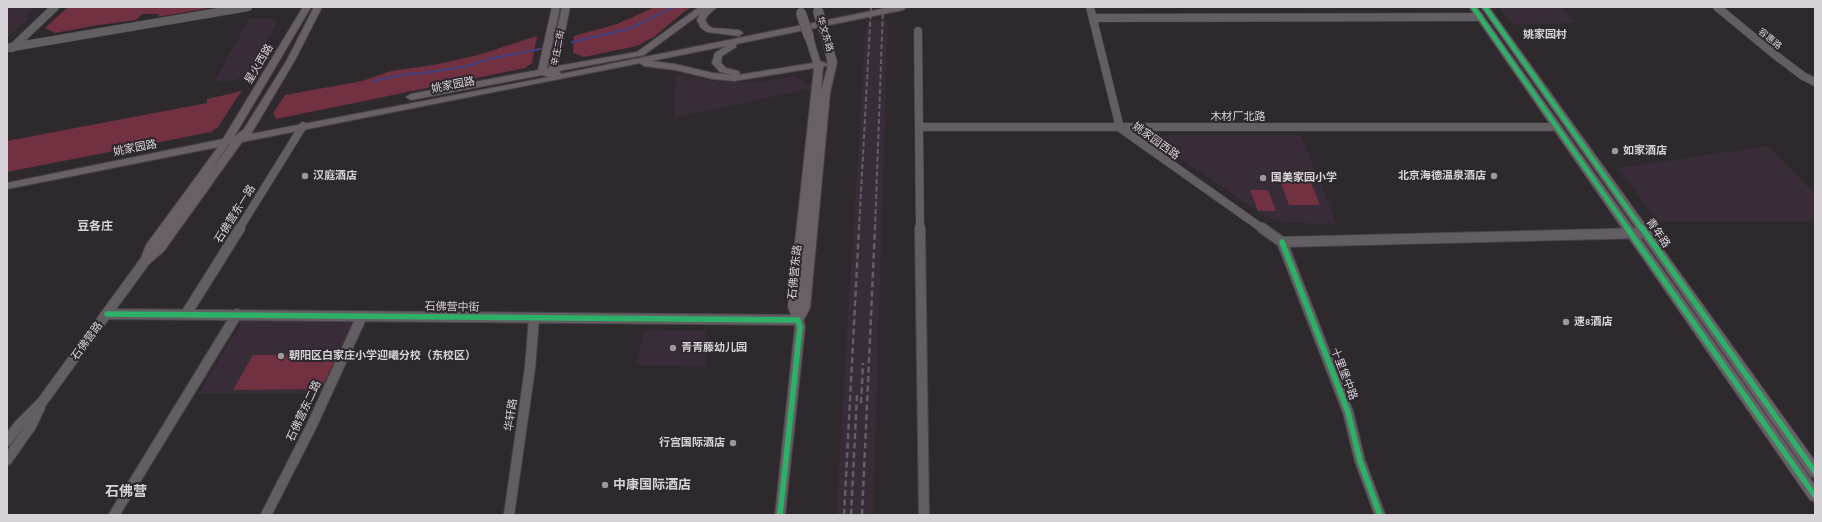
<!DOCTYPE html>
<meta charset="utf-8">
<style>
body{margin:0}
#map{position:relative;width:1822px;height:522px;overflow:hidden;background:#2d292d;font-family:"Alegreya Sans",sans-serif}
canvas{display:block}
.frame{position:absolute;inset:0;border:8px solid #d8d3d8;pointer-events:none}
</style>
<div id="map">
<canvas width="1822" height="522"></canvas>
<div class="frame"></div>
</div>
<script>
const ctx = document.querySelector('canvas').getContext('2d');
ctx.lineJoin = 'round';
function fill(path, color) {
  ctx.fillStyle = color;
  ctx.fill(path, 'evenodd');
}
function toPath(rows) {
  const path = new Path2D();
  for (const r of rows) {
    path.moveTo(r[0], r[1]);
    for (let i = 2; i < r.length; i += 2) path.lineTo(r[i], r[i + 1]);
  }
  return path;
}
function stroke(path, color, width, dash) {
  ctx.strokeStyle = color;
  ctx.lineWidth = width;
  ctx.lineCap = dash ? 'butt' : 'round';
  ctx.setLineDash(dash || []);
  ctx.stroke(path);
}
function drawText(font, color, halo, rows, align = 'center') {
  ctx.font = font + ' "Alegreya Sans","Noto Sans SC",sans-serif';
  ctx.lineWidth = 4;
  ctx.setLineDash([]);
  ctx.textBaseline = 'middle';
  ctx.strokeStyle = halo;
  ctx.fillStyle = color;
  for (const [text, x, y, turn = 0] of rows) {
    ctx.save();
    ctx.translate(x, y);
    ctx.rotate((+turn || 0) * Math.PI / 180);
    ctx.textAlign = isNaN(turn) ? turn : align;
    if (halo) ctx.strokeText(text, 0, 0);
    ctx.fillText(text, 0, 0);
    ctx.restore();
  }
}
const built = toPath([
 [7,7,36,7,24,17,30,18,11,34,7,36],
 [1499,7,1562,7,1576,23,1513,25],
 [249,19,271,19,277,24,246,75,231,82,214,82],
 [866,20,888,20,873,515,836,515],
 [676,74,715,81,759,82,796,76,814,88,674,118],
 [1158,135,1301,135,1337,224,1288,223,1265,217,1152,139],
 [1768,146,1815,194,1815,221,1657,221,1618,168],
 [244,318,358,318,321,393,199,393],
 [644,330,706,331,705,366,636,365]
]);
const green = toPath([
 [68,7,215,7,157,17,160,14,142,14,136,20,92,26,55,33,45,28],
 [655,7,692,7,685,11,655,36,637,46,584,57,573,53,574,36,617,24],
 [537,36,532,63,525,68,276,119,273,113,285,95,362,81,391,71,434,65,478,55],
 [242,90,218,127,211,132,7,172,7,141,207,103,207,99,234,93],
 [1276,170,1306,170,1320,205,1289,205],
 [1250,190,1268,190,1276,211,1258,211],
 [338,354,321,389,233,390,253,355]
]);
const stream = toPath([
 [572,42,628,29,674,7],
 [373,81,406,74,424,73,468,66,488,59,545,48]
]);
const minorFar1 = toPath([
 [1090,7,1120,128,1263,229],
 [1717,7,1774,54,1803,76,1815,82],
 [1093,18,1480,17],
 [918,31,920,229],
 [7,48,248,7],
 [12,48,55,7],
 [919,127,1557,127],
 [239,229,303,126]
]);
const minor = toPath([
 [920,228,924,515],
 [1262,228,1282,242],
 [1282,242,1646,233],
 [1282,242,1348,412,1360,461,1380,515],
 [107,314,798,320,800,327,780,515],
 [186,314,240,228],
 [7,441,19,425,42,402,145,261],
 [7,460,31,426,40,407],
 [114,515,237,314],
 [266,515,311,427,362,316],
 [509,515,530,368,534,318]
]);
const major = toPath([
 [303,7,311,7,234,137,244,129,287,60,314,7,322,7,295,60,251,134,549,77,542,75,411,100,406,97,411,94,538,70,552,7,560,7,547,68,549,68,562,7,570,7,558,66,637,52,699,7,717,7,708,15,705,20,708,25,712,28,739,30,743,33,739,36,707,32,701,28,697,20,700,14,644,55,559,71,561,74,891,7,907,7,903,10,736,44,736,47,722,56,721,63,726,68,738,71,740,73,738,75,813,63,805,37,809,34,813,37,820,61,828,64,821,34,825,31,829,34,837,62,830,93,810,308,802,323,798,324,794,323,788,307,814,68,734,81,713,79,675,70,644,66,640,63,242,142,164,251,149,264,145,265,141,264,140,261,146,245,218,147,7,189,7,183,223,139,303,7],
 [726,46,715,53,712,63,720,72,733,75,713,73,675,64,651,61,726,46],
 [828,65,821,91,823,67,828,65],
 [229,144,230,144,207,176,229,144],
 [1469,7,1477,7,1815,485,1815,502,1810,500,1469,7],
 [1481,7,1489,7,1815,461,1815,478,1810,476,1481,7]
]);
const railFar1 = toPath([
 [859,229,871,7],
 [875,229,883,7]
]);
const rail = toPath([
 [861,403,863,363],
 [844,515,859,228],
 [851,515,857,395],
 [862,515,875,228]
]);
const majorBridge = toPath([
 [818,11,825,34],
 [801,13,809,37]
]);
const cyclewayFar1 = toPath([
 [1473,7,1628,229],
 [1485,7,1642,229]
]);
const cycleway = toPath([
 [1627,228,1815,496],
 [1642,228,1815,472],
 [1282,242,1348,412,1360,461,1380,515],
 [107,314,798,320,800,327,780,515]
]);
const markers = [
 [1615,151,4,"#9c989c"],
 [305,176,4,"#9c989c"],
 [1494,176,4,"#9c989c"],
 [1263,178,4,"#9c989c"],
 [1566,322,4,"#9c989c"],
 [673,348,4,"#9c989c"],
 [281,356,4,"#9c989c"],
 [733,443,4,"#9c989c"],
 [605,485,4,"#9c989c"]
];
const farStreetnames = [
 ["华文东路",825,34,73],
 ["容惠路",1770,39,39],
 ["辛庄二街",558,48,-79]
];
const farQuarternames = [
 ["姚家园村",1545,35]
];
const streetNames = [
 ["星火西路",259,64,-59],
 ["姚家园路",453,85,-11],
 ["木材厂北路",1238,117],
 ["姚家园西路",1156,141,36],
 ["姚家园路",135,148,-11],
 ["石佛营东一路",235,214,-58],
 ["青年路",1658,233,55],
 ["石佛营东路",795,272,-84],
 ["石佛营中街",452,307,1],
 ["石佛营路",87,341,-54],
 ["十里堡中路",1344,374,69],
 ["石佛营东二路",304,411,-65],
 ["华轩路",511,415,-82]
];
const poiNames = [
 ["如家酒店",1623,151],
 ["汉庭酒店",313,176],
 ["北京海德温泉酒店",1486,176,"right"],
 ["国美家园小学",1271,178],
 ["速8酒店",1574,322],
 ["青青藤幼儿园",681,348],
 ["朝阳区白家庄小学迎曦分校（东校区）",289,356],
 ["行宫国际酒店",725,443,"right"]
];
const neighbourhoodNames = [
 ["豆各庄",95,226]
];
const nearPoinames = [
 ["中康国际酒店",613,485]
];
const nearNeighbourhoodnames = [
 ["石佛营",126,492]
];
fill(built, '#372c37');
fill(green, '#713140');
stroke(stream, '#434081', 2);
stroke(minorFar1, '#484448', 9);
stroke(minor, '#484448', 12);
stroke(major, '#484448', 2);
stroke(minorFar1, '#625f62', 8);
stroke(minor, '#625f62', 10);
fill(major, '#686066');
stroke(railFar1, '#635f63', 2, [5, 2.5]);
stroke(rail, '#635f63', 2.5, [6, 3.5]);
stroke(majorBridge, '#484448', 11, []);
stroke(majorBridge, '#686066', 10);
stroke(cyclewayFar1, '#2db169', 4.5);
stroke(cycleway, '#2db169', 5.5);
for (const [x, y, r, color] of markers) {
  const dot = new Path2D();
  dot.arc(x, y, r, 0, 2 * Math.PI);
  ctx.fillStyle = color;
  ctx.fill(dot);
  stroke(dot, '#2f272f', 1.5);
}
drawText('9px', '#d8d3d8', '#2f272f', farStreetnames);
drawText('bold 11px', '#d8d3d8', '#2f272f', farQuarternames);
drawText('11px', '#d8d3d8', '#2f272f', streetNames);
drawText('bold 11px', '#d8d3d8', '#2f272f', poiNames, 'left');
drawText('bold 12px', '#d8d3d8', '#2f272f', neighbourhoodNames);
drawText('bold 13px', '#d8d3d8', '#2f272f', nearPoinames, 'left');
drawText('bold 14px', '#d8d3d8', '#2f272f', nearNeighbourhoodnames);
</script>
